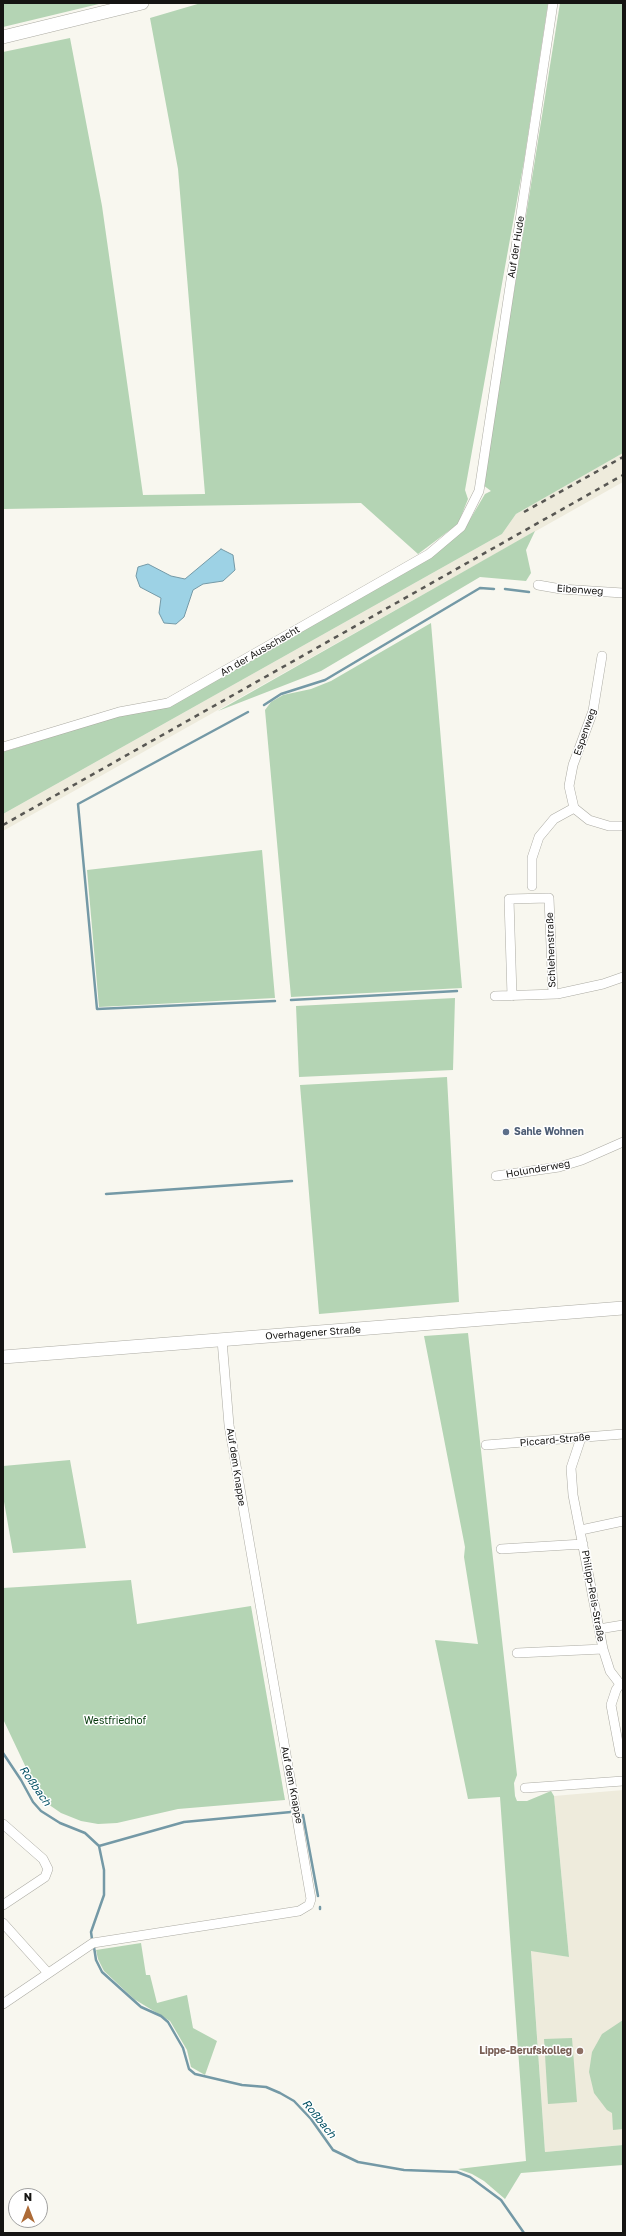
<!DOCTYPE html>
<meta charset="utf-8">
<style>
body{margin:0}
#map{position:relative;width:626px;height:2236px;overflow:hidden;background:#f8f7ef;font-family:"Golos Text",sans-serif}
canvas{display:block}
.frame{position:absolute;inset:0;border:4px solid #151412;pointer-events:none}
.north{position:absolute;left:8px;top:2188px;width:40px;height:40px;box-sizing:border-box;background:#fff;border:1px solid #a1a1a0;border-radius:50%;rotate:0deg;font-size:11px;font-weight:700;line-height:16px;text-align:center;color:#151412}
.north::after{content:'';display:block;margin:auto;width:14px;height:18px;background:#ad6b37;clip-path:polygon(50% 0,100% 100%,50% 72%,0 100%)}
</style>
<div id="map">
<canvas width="626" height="2236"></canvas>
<div class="frame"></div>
<div class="north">N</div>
</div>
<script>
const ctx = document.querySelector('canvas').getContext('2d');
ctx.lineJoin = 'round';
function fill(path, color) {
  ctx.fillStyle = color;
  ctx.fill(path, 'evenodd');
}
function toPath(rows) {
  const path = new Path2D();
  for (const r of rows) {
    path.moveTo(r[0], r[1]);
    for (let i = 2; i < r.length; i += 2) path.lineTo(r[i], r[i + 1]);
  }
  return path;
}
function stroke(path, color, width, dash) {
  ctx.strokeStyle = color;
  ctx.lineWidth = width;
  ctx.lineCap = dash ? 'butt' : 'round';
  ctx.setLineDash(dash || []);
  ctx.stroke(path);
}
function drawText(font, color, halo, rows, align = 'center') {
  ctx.font = font + ' "Golos Text",sans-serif';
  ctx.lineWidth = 3;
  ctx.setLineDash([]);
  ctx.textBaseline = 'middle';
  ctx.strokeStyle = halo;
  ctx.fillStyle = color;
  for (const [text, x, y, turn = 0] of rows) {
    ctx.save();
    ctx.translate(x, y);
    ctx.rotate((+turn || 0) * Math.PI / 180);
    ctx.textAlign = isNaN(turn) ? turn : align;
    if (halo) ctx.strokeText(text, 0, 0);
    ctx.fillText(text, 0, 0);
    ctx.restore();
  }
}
const built = toPath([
 [623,453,623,482,3,831,3,814,502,534,516,514],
 [623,1790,623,2145,545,2152,531,1950,569,1957,554,1796]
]);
const green = toPath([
 [3,3,103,3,3,27],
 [201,3,548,3,524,161,465,490,468,499,458,524,418,554,361,503,3,509,3,52,70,38,102,206,143,495,205,494,178,169,150,18],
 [560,3,623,3,623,453,516,514,502,534,3,814,3,752,119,716,169,707,465,528,485,494,491,491,483,485],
 [535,531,526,550,531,573,526,581,480,577,321,671,218,711],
 [431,623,462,988,291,997,265,710,271,702,283,695,311,689,331,681],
 [262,850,275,998,99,1007,87,870],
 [455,998,453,1070,299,1077,296,1006],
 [447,1077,459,1302,319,1314,300,1085],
 [468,1333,517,1775,514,1783,515,1796,517,1801,527,1801,551,1791,554,1796,569,1957,531,1951,545,2152,623,2145,623,2165,521,2173,505,2199,484,2181,472,2174,458,2169,526,2161,500,1797,468,1799,435,1640,478,1644,464,1557,465,1547,424,1336],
 [70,1460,86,1548,13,1553,3,1496,3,1466],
 [131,1580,137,1624,251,1606,285,1800,178,1809,117,1823,98,1824,81,1821,61,1813,45,1802,38,1793,3,1719,3,1588],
 [141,1943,146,1975,150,1975,157,2003,187,1995,193,2028,217,2041,205,2075,191,2067,187,2050,170,2021,134,1999,104,1971,98,1959,96,1950],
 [623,2020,623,2129,613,2130,612,2113,607,2110,594,2093,589,2072,592,2052,602,2034],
 [572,2038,577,2102,548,2104,544,2039]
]);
const water = toPath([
 [221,549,233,555,235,570,223,581,203,584,193,590,184,617,176,624,164,623,159,613,161,598,140,587,136,576,138,567,148,564,171,576,185,579,221,549]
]);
const stream = toPath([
 [505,589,529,592],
 [264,705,281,694,325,680,480,588,494,589],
 [248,712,78,804,97,1009,275,1001],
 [291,1000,457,991],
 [106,1194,292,1181],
 [3,1753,21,1780,33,1802,41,1811,60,1823,85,1833,99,1846,104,1870,104,1895,91,1932,92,1939],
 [303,1815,318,1896],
 [99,1846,184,1822,291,1812],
 [320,1907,320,1909],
 [94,1947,96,1960,102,1972,141,2007,161,2016,168,2022,183,2048,189,2069,195,2074,242,2085,266,2087,280,2093,294,2101,311,2119,333,2150,358,2162,404,2170,457,2172,470,2177,501,2200,524,2233]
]);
const street = toPath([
 [538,585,561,589,623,593],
 [3,747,119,712,168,703,429,554,461,527,479,491,553,3],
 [574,808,569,786,573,765,593,711,602,656],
 [532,886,532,858,539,837,554,819,574,808,589,820,609,826,623,826],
 [495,996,557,994,603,984,623,977],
 [512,996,509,899,549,898,553,994],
 [496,1176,559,1167,582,1160,623,1142],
 [581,1438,571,1468,573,1495,603,1649,610,1671,620,1684,616,1690,611,1705,620,1753],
 [486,1445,623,1434],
 [581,1530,623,1521],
 [501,1549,583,1544],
 [599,1629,623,1625],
 [517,1653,603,1649],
 [525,1788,623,1781],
 [3,1824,43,1859,48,1869,45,1877,3,1905],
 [3,1923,48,1973],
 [3,2004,93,1943,299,1911,309,1905,311,1899,229,1425,222,1340]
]);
const secondary = toPath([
 [3,37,142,3],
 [3,1357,623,1308]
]);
const rail = toPath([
 [524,512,623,457],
 [3,825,623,475]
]);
const markers = [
 [506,1132,4,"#5c6f8a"],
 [580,2051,4,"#8d6e63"]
];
const streetNames = [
 ["Auf der Hude",516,247,-81],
 ["Eibenweg",580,590,4],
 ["An der Ausschacht",260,651,-30],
 ["Espenweg",585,732,-71],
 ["Schlehenstraße",551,950,-92],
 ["Holunderweg",538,1169,-10],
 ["Overhagener Straße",313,1333,-4],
 ["Piccard-Straße",555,1440,-5],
 ["Auf dem Knappe",236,1467,81],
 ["Philipp-Reis-Straße",593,1596,80],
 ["Auf dem Knappe",292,1785,79]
];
const serviceNames = [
 ["Sahle Wohnen",514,1132]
];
const parkNames = [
 ["Westfriedhof",115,1721]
];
const educationNames = [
 ["Lippe-Berufskolleg",572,2051]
];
const waterNames = [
 ["Roßbach",35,1786,55],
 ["Roßbach",319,2119,51]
];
fill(built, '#eeebdc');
fill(green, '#b4d4b4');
fill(water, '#9dd2e5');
stroke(water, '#7499a6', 1);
stroke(stream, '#7499a6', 2.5);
stroke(street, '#acaba3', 10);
stroke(secondary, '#acaba3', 14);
stroke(street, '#fff', 9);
stroke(secondary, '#fff', 13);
stroke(rail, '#585753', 2.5, [5, 5]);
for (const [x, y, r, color] of markers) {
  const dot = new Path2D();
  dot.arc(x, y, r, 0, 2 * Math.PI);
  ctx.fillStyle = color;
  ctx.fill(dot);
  stroke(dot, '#fff', 1.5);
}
drawText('10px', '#151412', '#fff', streetNames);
drawText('bold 10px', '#4e5e75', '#fff', serviceNames, 'left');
drawText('10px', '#023709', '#fff', parkNames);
drawText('bold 10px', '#785e54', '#fff', educationNames, 'right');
drawText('italic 11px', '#025063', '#fff', waterNames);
</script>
